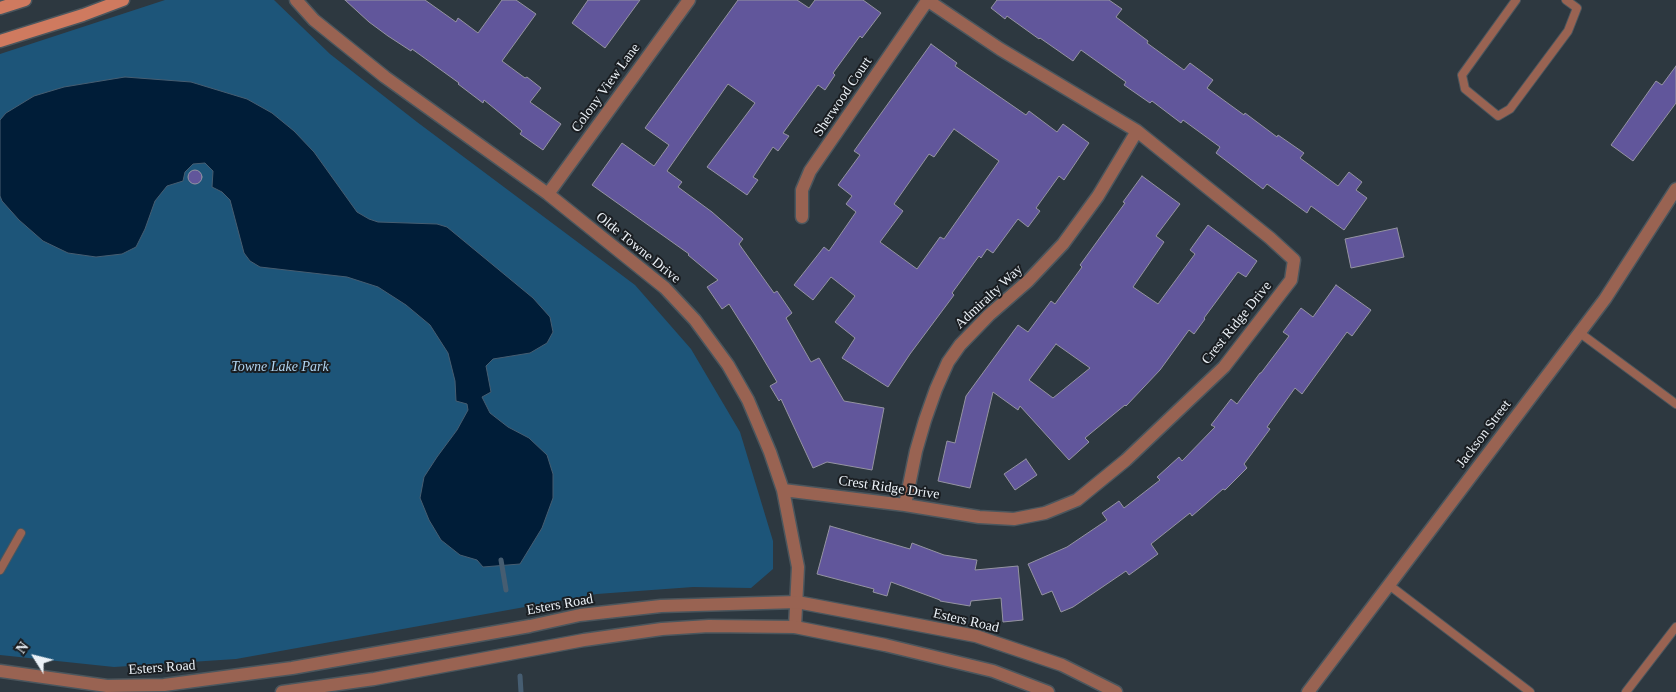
<!DOCTYPE html>
<style>
body{margin:0}
#map{position:relative;width:1676px;height:692px;overflow:hidden;background:#2d3840;font-family:"Times New Roman",serif}
canvas{display:block}
.north{position:absolute;left:10px;top:632px;width:50px;height:50px;-webkit-text-stroke:4px #1a1e22;paint-order:stroke;rotate:306deg;font-size:14px;font-weight:700;line-height:20px;text-align:center;color:#ebf1f7}
.north::after{content:'';display:block;margin:auto;width:18px;height:22px;background:#ebf1f7;clip-path:polygon(50% 0,100% 100%,50% 72%,0 100%)}
</style>
<div id="map">
<canvas width="1676" height="692"></canvas>
<div class="north">N</div>
</div>
<script>
const ctx = document.querySelector('canvas').getContext('2d');
ctx.lineJoin = 'round';
function fill(path, color) {
  ctx.fillStyle = color;
  ctx.fill(path, 'evenodd');
}
function toPath(rows) {
  const path = new Path2D();
  for (const r of rows) {
    if (r.length === 3) {
      path.moveTo(r[0] + r[2], r[1]);
      path.arc(r[0], r[1], r[2], 0, 2 * Math.PI);
      continue;
    }
    path.moveTo(r[0], r[1]);
    for (let i = 2; i < r.length; i += 2) path.lineTo(r[i], r[i + 1]);
  }
  return path;
}
function stroke(path, color, width, dash) {
  ctx.strokeStyle = color;
  ctx.lineWidth = width;
  ctx.lineCap = dash ? 'butt' : 'round';
  ctx.setLineDash(dash || []);
  ctx.stroke(path);
}
function drawText(font, color, halo, rows, align = 'center') {
  ctx.font = font + ' "Times New Roman",serif';
  ctx.lineWidth = 4;
  ctx.setLineDash([]);
  ctx.textBaseline = 'middle';
  ctx.strokeStyle = halo;
  ctx.fillStyle = color;
  for (const [text, x, y, turn = 0] of rows) {
    ctx.save();
    ctx.translate(x, y);
    ctx.rotate((+turn || 0) * Math.PI / 180);
    ctx.textAlign = isNaN(turn) ? turn : align;
    if (halo) ctx.strokeText(text, 0, 0);
    ctx.fillText(text, 0, 0);
    ctx.restore();
  }
}
const green = toPath([
 [165,0,274,0,330,54,417,122,635,285,691,349,740,432,773,541,773,569,751,588,693,587,597,594,236,659,114,667,0,655,0,54]
]);
const water = toPath([
 [125,77,191,82,247,99,272,113,294,131,314,152,357,212,369,219,378,222,437,224,447,227,533,298,550,317,553,332,547,343,530,353,493,359,486,366,491,392,482,397,490,413,508,427,529,438,547,455,553,474,553,498,542,528,520,564,483,567,477,560,460,555,441,540,429,520,420,498,424,477,437,457,457,430,468,410,467,404,456,401,455,381,448,353,430,325,406,305,378,287,347,277,260,267,250,261,244,253,230,200,222,192,212,187,213,171,205,163,193,164,185,172,183,181,167,186,155,201,145,229,136,247,122,254,96,257,68,253,43,241,19,220,2,201,0,196,0,120,6,113,34,96,64,87,125,77]
]);
const stream = toPath([
 [501,560,506,590],
 [520,676,521,692]
]);
const building = toPath([
 [345,0,425,0,456,22,458,18,478,33,502,0,516,0,536,14,502,61,525,78,527,77,541,88,530,102,561,124,543,150,520,134,522,131,484,100,483,103,458,84,459,83,412,49,411,51,388,36,369,22,345,0],
 [588,0,640,0,605,48,572,23,588,0],
 [738,0,797,0,809,8,815,0,863,0,881,13,862,38,860,36,833,73,835,75,825,90,818,85,783,133,789,136,778,151,773,147,753,177,758,180,747,195,707,167,755,103,728,84,667,171,682,182,678,187,712,212,743,239,739,244,774,293,777,291,792,313,786,318,811,362,819,358,844,401,884,408,872,470,827,462,813,468,781,399,779,401,770,386,777,382,755,345,729,304,722,309,707,287,718,280,688,255,689,254,592,185,622,143,654,166,669,145,645,128,738,0],
 [997,0,1109,0,1122,9,1116,17,1148,41,1147,43,1184,70,1190,63,1213,80,1207,88,1244,115,1245,113,1277,137,1278,135,1304,153,1300,158,1338,186,1349,172,1362,182,1356,190,1367,198,1344,230,1311,206,1307,213,1267,184,1263,189,1216,153,1220,147,1183,120,1181,123,1152,101,1150,103,1124,85,1126,82,1081,50,1073,61,1040,38,1039,39,1007,16,1005,19,991,8,997,0],
 [931,44,957,63,955,66,1026,115,1029,111,1057,132,1063,124,1089,143,1064,180,1059,176,1036,208,1040,211,1028,227,1018,219,993,253,987,249,981,258,979,256,952,293,954,295,910,354,888,387,842,358,855,338,835,322,855,296,831,277,813,300,794,285,824,247,829,251,856,212,846,204,852,196,838,185,860,155,854,151,931,44],
 [954,129,999,161,944,239,940,237,917,269,880,242,903,211,894,204,929,154,934,157,954,129],
 [1676,66,1676,103,1633,161,1611,145,1656,81,1662,85,1676,66],
 [195,177,7],
 [1142,176,1180,204,1156,236,1164,242,1133,287,1158,304,1195,254,1190,250,1208,225,1257,261,1246,277,1238,272,1204,318,1205,319,1194,334,1189,330,1160,370,1126,406,1125,405,1085,438,1089,442,1069,460,1020,406,1018,410,993,392,970,488,938,481,947,441,955,443,966,396,1018,325,1028,332,1051,301,1055,304,1082,267,1080,265,1125,203,1123,202,1142,176],
 [1056,344,1090,368,1053,398,1029,380,1056,344],
 [1397,228,1404,257,1351,268,1345,239,1397,228],
 [1336,285,1371,310,1352,336,1347,332,1302,394,1295,388,1267,427,1270,429,1244,464,1247,468,1225,490,1223,489,1192,516,1190,513,1151,544,1158,554,1129,575,1126,571,1073,607,1061,612,1052,591,1042,595,1028,564,1067,547,1107,520,1102,513,1119,501,1124,508,1160,480,1157,477,1179,457,1182,461,1215,427,1211,425,1231,399,1237,404,1260,373,1261,373,1289,336,1283,332,1301,308,1313,317,1336,285],
 [1026,459,1037,475,1015,490,1004,474,1026,459],
 [830,526,910,549,912,543,944,555,977,560,975,570,1018,566,1023,620,1003,622,1001,598,971,601,970,606,940,601,940,600,891,582,887,596,873,592,874,589,817,574,830,526]
]);
const service = toPath([
 [1516,0,1462,75,1465,89,1498,116,1510,109,1568,31,1577,8,1566,0],
 [1580,333,1676,404],
 [0,570,21,533],
 [1389,585,1530,692],
 [1626,692,1676,627]
]);
const minor = toPath([
 [296,0,314,20,385,77,548,194,665,288,695,320,728,365,748,400,770,452,783,490,798,567,795,627],
 [548,194,689,0],
 [802,217,802,190,810,171,927,1],
 [783,490,905,505,979,517,1014,519,1045,513,1077,500,1126,460,1186,403,1224,367,1291,280,1294,260,1270,238,1137,131,1000,49,927,0],
 [905,505,916,451,925,420,936,389,948,362,960,345,989,315,1028,281,1063,244,1098,196,1137,131]
]);
const tertiary = toPath([
 [0,671,107,686,164,685,292,668,530,626,580,615,661,606,797,602,976,636,1062,665,1116,692],
 [282,692,374,679,584,640,662,629,709,626,795,627,885,645,993,671,1048,692],
 [1308,692,1605,299,1676,189]
]);
const secondary = toPath([
 [0,8,25,0],
 [0,41,83,15,123,0]
]);
const streetNames = [
 ["Colony View Lane",606,88,-54],
 ["Sherwood Court",843,97,-56],
 ["Olde Towne Drive",638,248,39],
 ["Admiralty Way",989,297,-43],
 ["Crest Ridge Drive",1237,323,-51],
 ["Jackson Street",1484,434,-53],
 ["Crest Ridge Drive",889,488,8],
 ["Esters Road",560,605,-10],
 ["Esters Road",966,621,13],
 ["Esters Road",162,668,-4]
];
const parkNames = [
 ["Towne Lake Park",280,367]
];
fill(green, '#1d5579');
fill(water, '#001d38');
stroke(water, '#465d71', 1);
stroke(stream, '#465d71', 5);
fill(building, '#61569b');
stroke(building, '#9594a2', 1);
stroke(service, '#4b565d', 10);
stroke(minor, '#4b565d', 15);
stroke(tertiary, '#4b565d', 15);
stroke(secondary, '#4b565d', 15);
stroke(service, '#996352', 8);
stroke(minor, '#996352', 12);
stroke(tertiary, '#996352', 12);
stroke(secondary, '#cf7a5f', 12);
drawText('14px', '#ebf1f7', '#1a1e22', streetNames);
drawText('italic 14px', '#b0d4f0', '#1a1e22', parkNames);
</script>
